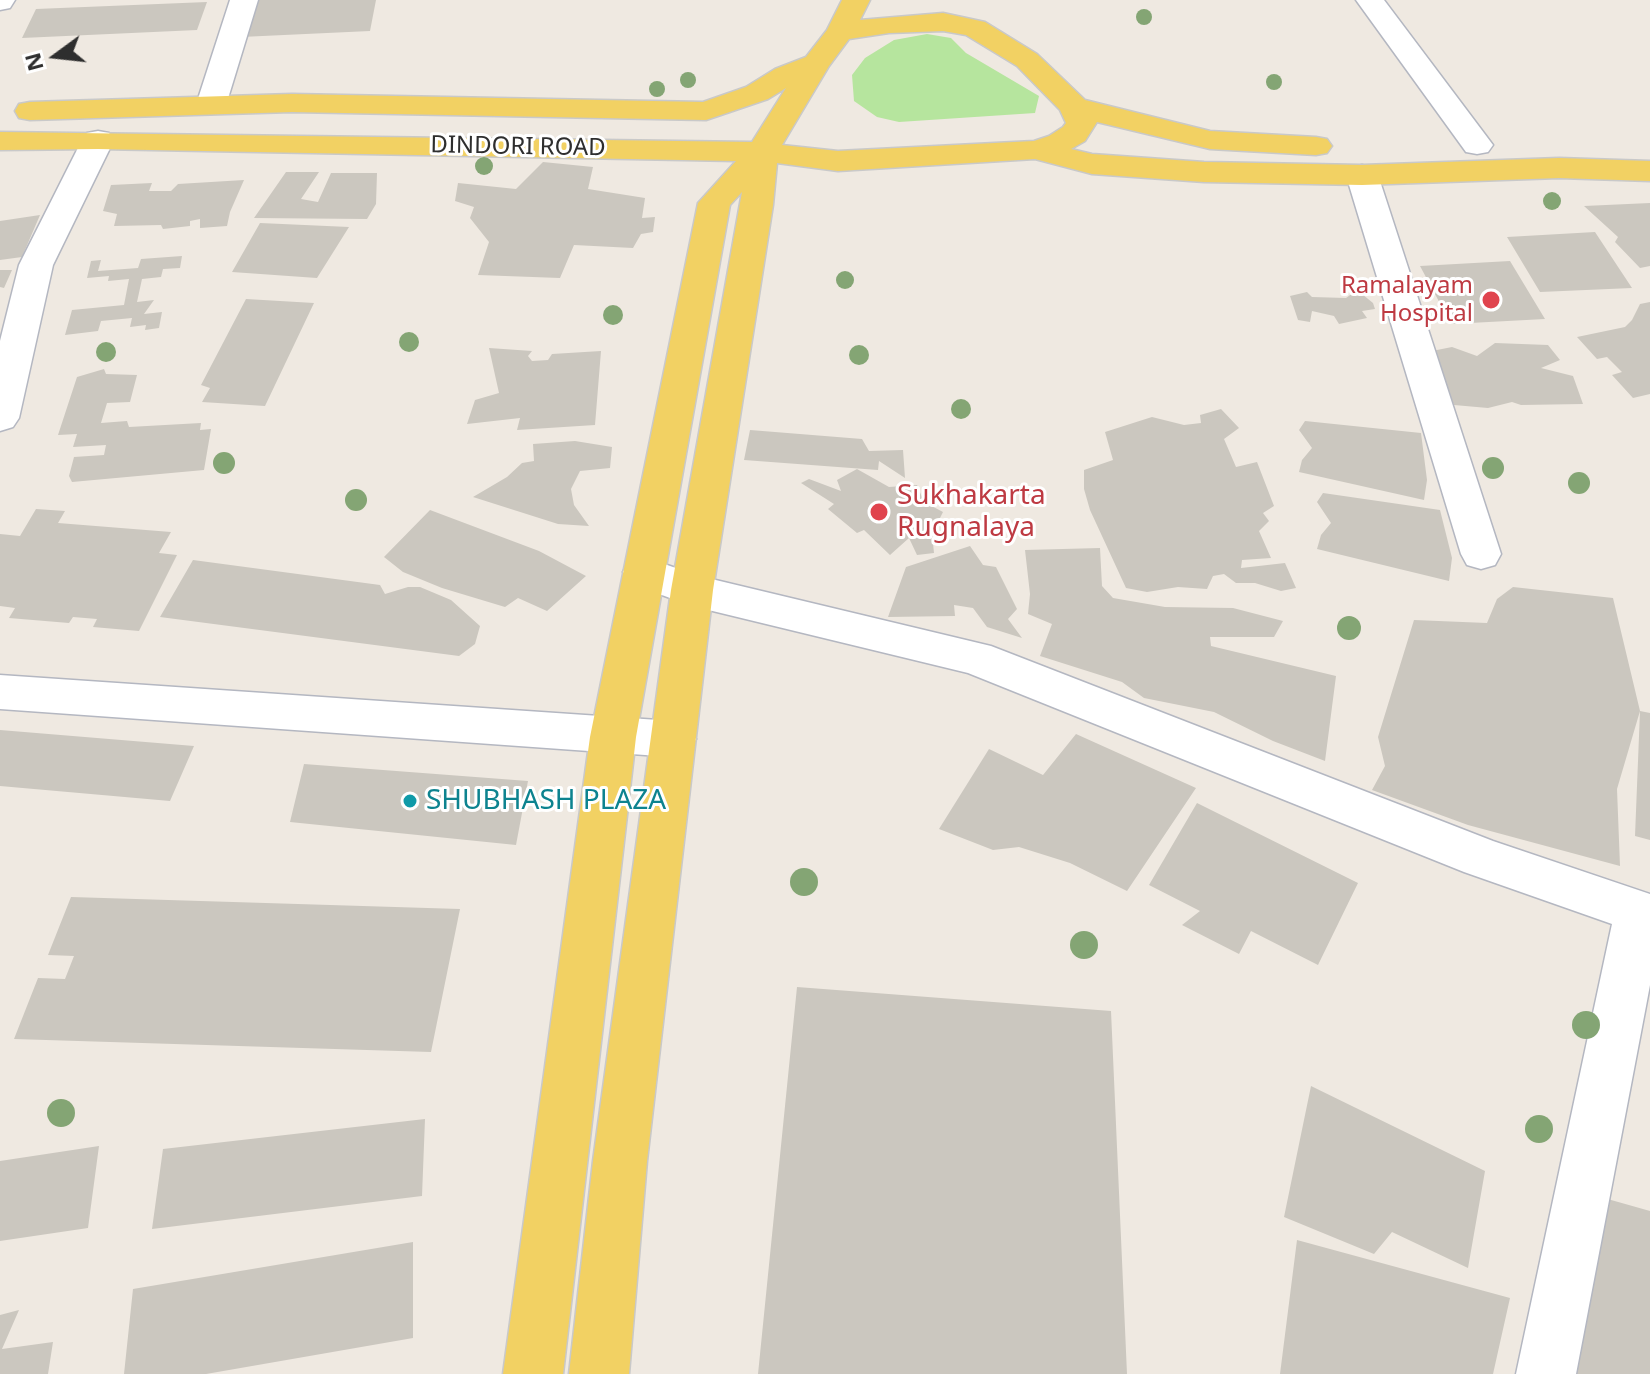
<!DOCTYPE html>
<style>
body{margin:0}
#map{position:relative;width:1650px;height:1374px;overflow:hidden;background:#efe9e1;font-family:"Noto Sans",sans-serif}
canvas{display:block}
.north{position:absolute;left:16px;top:16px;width:80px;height:80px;-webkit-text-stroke:6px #fff;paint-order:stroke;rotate:255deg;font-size:22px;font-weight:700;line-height:32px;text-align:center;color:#2e2e2e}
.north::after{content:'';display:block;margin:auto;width:28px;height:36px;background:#2e2e2e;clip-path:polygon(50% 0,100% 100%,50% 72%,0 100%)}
</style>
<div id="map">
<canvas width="1650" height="1374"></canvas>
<div class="north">N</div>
</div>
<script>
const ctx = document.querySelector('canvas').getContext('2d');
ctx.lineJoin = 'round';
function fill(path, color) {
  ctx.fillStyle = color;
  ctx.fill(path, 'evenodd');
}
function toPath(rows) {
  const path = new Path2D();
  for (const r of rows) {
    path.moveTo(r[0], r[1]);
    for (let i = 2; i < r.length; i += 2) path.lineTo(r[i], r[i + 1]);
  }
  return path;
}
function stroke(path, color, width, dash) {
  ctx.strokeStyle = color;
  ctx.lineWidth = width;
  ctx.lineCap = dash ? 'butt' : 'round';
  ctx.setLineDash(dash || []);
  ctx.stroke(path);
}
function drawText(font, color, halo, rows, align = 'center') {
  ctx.font = font + ' "Noto Sans",sans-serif';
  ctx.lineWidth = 6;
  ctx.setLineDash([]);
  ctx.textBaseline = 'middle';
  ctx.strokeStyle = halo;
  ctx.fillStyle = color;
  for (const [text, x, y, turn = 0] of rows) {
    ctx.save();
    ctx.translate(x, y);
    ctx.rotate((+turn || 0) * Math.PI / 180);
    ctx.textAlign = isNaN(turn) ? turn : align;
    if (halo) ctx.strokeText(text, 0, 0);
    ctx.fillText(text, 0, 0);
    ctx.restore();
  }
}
const green = toPath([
 [927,34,951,38,966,53,1039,96,1035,113,899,122,877,117,854,101,852,75,865,58,894,40]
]);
const building = toPath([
 [252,0,376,0,370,31,241,37],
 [207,2,197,30,22,38,36,9],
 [543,162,593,167,588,189,645,198,642,218,655,217,653,232,641,234,633,248,574,245,560,278,478,275,489,242,470,218,474,207,455,201,458,183,516,189],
 [286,172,319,172,301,199,318,202,331,173,377,173,376,204,367,219,254,218],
 [244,180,230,212,227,226,200,228,200,219,190,221,190,226,163,229,161,225,114,226,117,214,103,211,111,185,152,183,149,191,171,191,178,184],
 [1650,203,1650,266,1640,268,1615,242,1618,237,1584,206],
 [40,215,22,257,0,260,0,221],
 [260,223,349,227,317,278,232,272],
 [1595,232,1632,288,1540,292,1507,237],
 [182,256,180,268,163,269,161,277,142,279,137,302,154,300,144,314,162,312,159,328,145,330,146,325,130,327,132,318,101,321,98,331,65,335,72,310,124,305,129,279,108,281,109,276,87,278,91,261,101,260,98,271,138,268,141,259],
 [1510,261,1545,319,1451,324,1420,266],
 [0,270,12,270,4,288,0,287],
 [1357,290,1373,303,1375,309,1362,311,1367,318,1339,324,1334,316,1312,311,1310,322,1298,320,1290,296,1307,292,1312,297,1346,298],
 [246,299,314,303,265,406,202,402,210,388,201,385],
 [1650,302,1650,394,1633,398,1612,375,1622,372,1607,357,1597,359,1577,337,1625,327,1632,320,1640,304],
 [1495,343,1548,345,1560,360,1541,368,1573,376,1583,404,1521,405,1512,402,1488,408,1454,405,1432,351,1452,347,1477,356],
 [489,348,532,351,528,356,532,361,548,360,552,354,601,351,595,425,517,430,520,418,467,424,475,400,499,393],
 [104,369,106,374,137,375,130,402,107,403,101,423,127,421,129,427,201,423,200,430,211,429,204,470,72,482,69,476,74,457,104,455,106,445,73,447,77,434,58,435,77,377],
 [1221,409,1239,428,1224,439,1236,467,1257,462,1274,506,1263,513,1269,521,1259,531,1271,558,1242,560,1241,568,1285,563,1296,588,1281,591,1255,583,1236,583,1224,574,1213,576,1207,589,1178,587,1147,592,1126,588,1090,510,1084,489,1084,470,1113,460,1105,432,1152,417,1184,425,1201,423,1200,415],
 [1305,421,1421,433,1427,480,1424,500,1299,472,1302,460,1312,448,1299,430],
 [750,430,862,439,869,451,903,450,905,478,879,461,878,470,744,460],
 [575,441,612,447,610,468,580,471,571,489,574,505,589,526,558,524,473,497,507,477,522,463,534,461,533,444],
 [857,469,889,487,917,485,924,502,943,512,932,534,934,553,917,555,909,538,890,555,864,530,857,533,828,509,834,504,801,483,809,479,841,491,837,480],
 [1323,493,1440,510,1452,558,1449,581,1317,549,1321,535,1331,523,1317,502],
 [36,509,65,511,58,523,171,532,159,553,177,555,139,631,93,627,97,619,73,617,69,623,9,618,15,608,0,606,0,534,20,536],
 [430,510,539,551,586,576,547,611,518,598,505,607,442,588,403,572,384,557],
 [970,546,983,565,996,567,1017,609,1008,619,1022,638,987,627,973,608,954,605,955,616,888,617,906,567],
 [1100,548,1102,586,1113,598,1165,607,1233,608,1283,621,1274,637,1210,637,1211,646,1336,676,1325,761,1273,741,1214,712,1144,698,1122,682,1040,656,1052,624,1028,614,1030,594,1025,550],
 [193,560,380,585,385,594,408,587,420,587,451,600,480,626,475,644,459,656,160,617],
 [1513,587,1613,598,1640,711,1650,713,1650,840,1635,836,1640,711,1617,789,1620,866,1468,825,1372,790,1385,766,1378,737,1414,620,1487,623,1497,599],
 [0,730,194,746,170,801,0,786],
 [1076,734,1196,788,1127,891,1070,863,1019,847,993,850,939,829,989,749,1043,775],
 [304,764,528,781,516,845,290,822],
 [1197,803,1358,883,1318,965,1251,931,1239,954,1182,925,1200,911,1149,885],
 [71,897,460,909,431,1052,14,1039,38,978,65,979,74,956,48,955],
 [797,987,1111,1011,1127,1374,758,1374],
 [1311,1086,1485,1171,1468,1268,1392,1232,1374,1254,1284,1217],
 [425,1119,422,1196,152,1229,163,1149],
 [99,1146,88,1228,0,1241,0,1161],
 [1597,1196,1650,1211,1650,1374,1575,1374],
 [1297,1240,1510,1298,1493,1374,1280,1374],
 [413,1242,413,1338,206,1374,124,1374,133,1289],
 [19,1310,2,1349,53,1342,48,1374,0,1374,0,1315]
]);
const minor = toPath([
 [0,0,15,0,10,8,0,10,0,0],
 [230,0,258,0,226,105,222,111,211,114,200,111,196,105,230,0],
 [1356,0,1384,0,1493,145,1488,152,1477,154,1466,152,1356,0],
 [98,131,109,133,114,140,53,265,19,418,13,427,0,431,0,341,19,265,82,140,87,133,98,131],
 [1362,165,1373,168,1378,175,1501,554,1495,565,1481,569,1467,565,1461,554,1346,175,1351,168,1362,165],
 [644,557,699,576,991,646,1493,841,1650,894,1650,985,1576,1374,1516,1374,1612,924,1464,872,968,673,692,606,629,583,623,572,629,561,644,557],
 [0,675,673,721,689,726,696,739,689,752,673,757,0,709,0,675]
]);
const major = toPath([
 [842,0,870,0,860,20,943,13,985,22,1037,54,1085,100,1210,131,1316,137,1327,139,1332,146,1327,153,1316,155,1210,149,1097,122,1085,141,1071,149,1092,154,1204,162,1362,165,1559,158,1650,161,1650,181,1559,178,1362,185,1204,182,1092,174,1035,159,838,171,777,163,773,205,713,590,647,1161,629,1374,569,1374,593,1161,671,590,742,192,730,205,636,737,563,1374,503,1374,590,737,698,203,736,161,98,149,0,150,0,132,752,142,786,88,768,99,706,120,292,112,30,120,19,118,15,111,19,104,30,102,292,94,703,102,746,87,775,69,806,57,827,30,842,0],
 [943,31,966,35,1017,66,1060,110,1066,123,1063,127,1049,136,1034,141,838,151,782,145,829,66,849,39,889,33,943,31]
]);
const trees = [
 [1144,17,8],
 [688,80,8],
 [1274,82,8],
 [657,89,8],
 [484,166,9],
 [1552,201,9],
 [845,280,9],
 [613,315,10],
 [409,342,10],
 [106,352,10],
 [859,355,10],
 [961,409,10],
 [224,463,11],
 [1493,468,11],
 [1579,483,11],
 [356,500,11],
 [1349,628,12],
 [804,882,14],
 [1084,945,14],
 [1586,1025,14],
 [61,1113,14],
 [1539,1129,14]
];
const markers = [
 [1491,300,10,"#e0444e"],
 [879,512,10,"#e0444e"],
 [410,801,8,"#0f9aa8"]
];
const farStreetnames = [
 ["DINDORI ROAD",518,147,1]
];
const farHealthnames = [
 ["Ramalayam",1473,286],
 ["Hospital",1473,314]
];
const healthNames = [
 ["Sukhakarta",897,496],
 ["Rugnalaya",897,528]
];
const cultureNames = [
 ["SHUBHASH PLAZA",426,801]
];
fill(green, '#b6e59e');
fill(building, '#cbc7bf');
stroke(minor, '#b4b7c1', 3);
stroke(major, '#c9c9c9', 3);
fill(minor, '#fff');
fill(major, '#f2d163');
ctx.fillStyle = '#84a574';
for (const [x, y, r] of trees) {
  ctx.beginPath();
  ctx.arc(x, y, r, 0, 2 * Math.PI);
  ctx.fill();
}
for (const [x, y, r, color] of markers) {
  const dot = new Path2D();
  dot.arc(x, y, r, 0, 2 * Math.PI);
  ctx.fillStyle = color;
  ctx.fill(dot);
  stroke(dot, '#fff', 3);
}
drawText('24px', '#2e2e2e', '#fff', farStreetnames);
drawText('24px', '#be3a42', '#fff', farHealthnames, 'right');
drawText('28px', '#be3a42', '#fff', healthNames, 'left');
drawText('28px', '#0d838f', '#fff', cultureNames, 'left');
</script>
